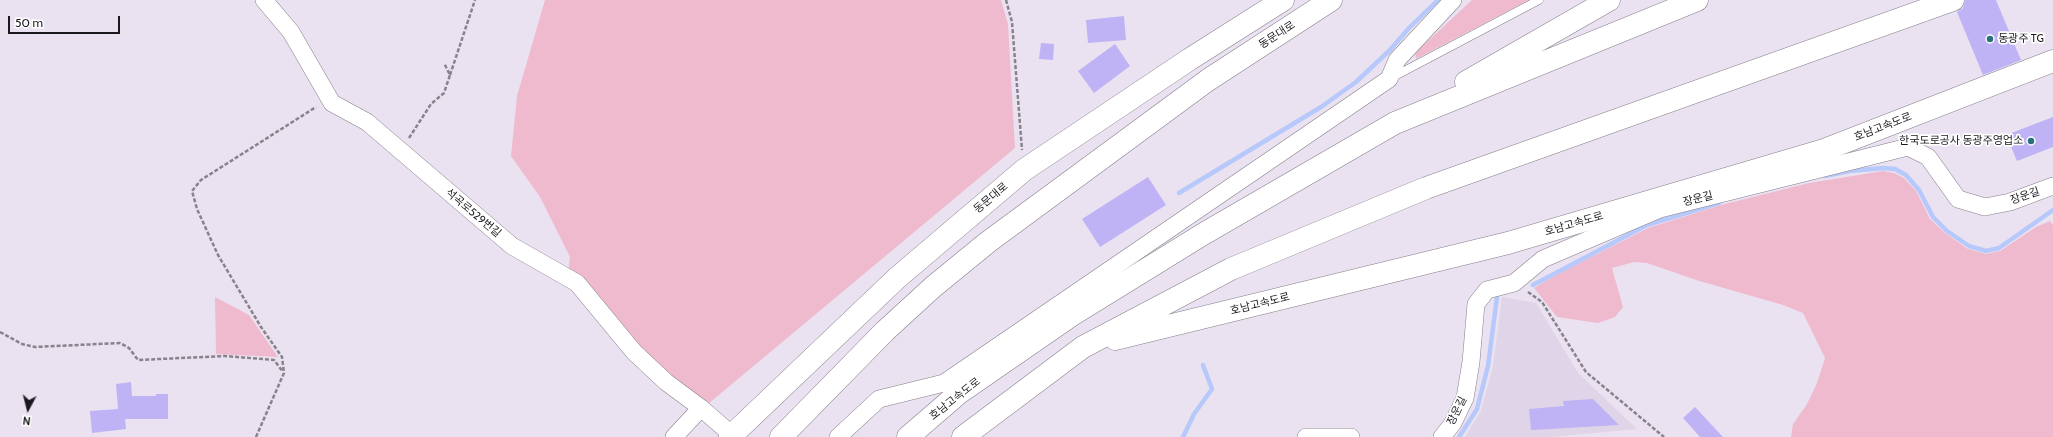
<!DOCTYPE html>
<meta charset="utf-8">
<style>
body{margin:0}
#map{position:relative;width:2053px;height:437px;overflow:hidden;background:#eae2f0;font-family:Cabin,sans-serif}
canvas{display:block}
.north{position:absolute;left:8px;top:389px;width:40px;height:40px;-webkit-text-stroke:3px #fff;paint-order:stroke;rotate:187deg;font-size:11px;font-weight:700;line-height:16px;text-align:center;color:#1c191e}
.north::after{content:'';display:block;margin:auto;width:14px;height:18px;background:#1c191e;clip-path:polygon(50% 0,100% 100%,50% 72%,0 100%)}
.scale{position:absolute;left:8px;top:16px;width:112px;height:18px;box-sizing:border-box;border:2px solid #1c191e;border-top:0;padding-left:5px;font-size:12px;line-height:14px;white-space:nowrap;color:#1c191e;-webkit-text-stroke:3px #fff;paint-order:stroke}
</style>
<div id="map">
<canvas width="2053" height="437"></canvas>
<div class="north">N</div>
<div class="scale">50 m</div>
</div>
<script>
const ctx = document.querySelector('canvas').getContext('2d');
ctx.lineJoin = 'round';
function fill(path, color) {
  ctx.fillStyle = color;
  ctx.fill(path, 'evenodd');
}
function toPath(rows) {
  const path = new Path2D();
  for (const r of rows) {
    path.moveTo(r[0], r[1]);
    for (let i = 2; i < r.length; i += 2) path.lineTo(r[i], r[i + 1]);
  }
  return path;
}
function stroke(path, color, width, dash) {
  ctx.strokeStyle = color;
  ctx.lineWidth = width;
  ctx.lineCap = dash ? 'butt' : 'round';
  ctx.setLineDash(dash || []);
  ctx.stroke(path);
}
function drawText(font, color, halo, rows, align = 'center') {
  ctx.font = font + ' Cabin,"Noto Sans KR",sans-serif';
  ctx.lineWidth = 3.5;
  ctx.setLineDash([]);
  ctx.textBaseline = 'middle';
  ctx.strokeStyle = halo;
  ctx.fillStyle = color;
  for (const [text, x, y, turn = 0] of rows) {
    ctx.save();
    ctx.translate(x, y);
    ctx.rotate((+turn || 0) * Math.PI / 180);
    ctx.textAlign = isNaN(turn) ? turn : align;
    if (halo) ctx.strokeText(text, 0, 0);
    ctx.fillText(text, 0, 0);
    ctx.restore();
  }
}
const built = toPath([
 [1502,297,1536,303,1578,373,1637,429,1551,437,1465,437,1481,411,1493,366]
]);
const green = toPath([
 [545,0,1001,0,1008,24,1015,148,708,404,669,377,568,273,570,257,540,197,511,156,517,96],
 [1472,0,1529,0,1416,59,1415,53],
 [1883,171,1894,173,1904,178,1916,191,1930,219,1945,233,1968,249,1986,254,2000,251,2036,227,2050,221,2053,225,2053,437,1791,437,1793,424,1807,404,1817,383,1825,358,1803,313,1783,305,1696,280,1647,263,1634,262,1612,268,1623,307,1615,317,1598,323,1557,317,1534,288,1556,275,1648,228,1721,205,1809,183],
 [215,297,249,315,278,357,216,354]
]);
const stream = toPath([
 [1825,176,1850,171,1883,168,1895,169,1906,175,1919,190,1933,217,1947,231,1969,246,1986,251,1999,248,2053,210],
 [1179,193,1321,107,1356,82,1390,50,1409,28,1438,0],
 [1533,285,1647,225,1719,203],
 [1183,437,1194,414,1212,389,1203,365],
 [1459,437,1477,409,1488,366,1497,297]
]);
const building = toPath([
 [1965,0,1996,0,2021,60,1983,75,1957,12,1963,8],
 [1124,16,1126,40,1088,43,1086,20],
 [1041,43,1054,44,1053,60,1039,59],
 [1115,44,1130,66,1094,93,1078,71],
 [2053,117,2053,147,2017,161,2006,135],
 [1148,177,1166,205,1100,247,1082,219],
 [131,382,132,396,156,396,156,394,168,394,168,419,125,419,126,429,92,433,90,411,118,409,116,384],
 [1593,399,1619,425,1531,430,1529,409,1564,406,1563,401],
 [1695,407,1723,437,1700,437,1683,418]
]);
const path = toPath([
 [1006,0,1012,22,1022,150],
 [450,75,475,0],
 [409,138,431,104,444,93,450,75,444,63],
 [1528,292,1542,302,1586,372,1664,437],
 [0,332,22,344,35,347,120,343,129,348,138,360,225,356,274,360,283,372],
 [256,437,284,373,282,357,261,327,218,255,197,209,192,191,201,180,316,107]
]);
const service = toPath([
 [1391,78,1539,0]
]);
const minor = toPath([
 [264,0,291,32,332,103,367,122,512,246,577,283,634,352,666,382,701,408],
 [674,437,701,408,732,435],
 [838,437,879,399,944,383,1389,79,1397,60,1453,0],
 [1306,437,1351,437],
 [1442,437,1453,423,1465,398,1471,362,1476,304,1487,290,1514,283,1543,259,1660,209,1908,147,1928,157,1958,199,1985,207,2010,202,2053,186]
]);
const primary = toPath([
 [730,437,897,278,1024,170,1190,59,1283,0],
 [781,437,885,331,933,287,988,242,1208,80,1331,0]
]);
const motorway = toPath([
 [1466,82,1609,0],
 [1115,339,1508,243,1824,150,2053,61],
 [908,437,959,393,1072,315,1205,233,1395,123,1697,0],
 [963,437,1083,347,1231,269,1426,188,1953,0]
]);
const markers = [
 [1990,39,4,"#28707b"],
 [2031,141,4,"#28707b"]
];
const streetNames = [
 ["동문대로",1277,35,-33],
 ["호남고속도로",1883,127,-21],
 ["장운길",2025,196,-19],
 ["동문대로",991,198,-40],
 ["장운길",1698,199,-14],
 ["석곡로529번길",473,213,40],
 ["호남고속도로",1574,224,-16],
 ["호남고속도로",1260,304,-14],
 ["호남고속도로",955,399,-38],
 ["장운길",1457,411,-64]
];
const poiNames = [
 ["동광주 TG",1998,39],
 ["한국도로공사 동광주영업소",2023,141,"right"]
];
fill(built, '#e0d4e8');
fill(green, '#f0bace');
stroke(stream, '#b7c8fb', 4.5);
fill(building, '#bfb3f5');
stroke(service, '#857e8a', 9);
stroke(minor, '#857e8a', 18);
stroke(primary, '#857e8a', 23);
stroke(motorway, '#857e8a', 23);
stroke(path, '#87828c', 2.5, [4, 2]);
stroke(service, '#fff', 8);
stroke(minor, '#fff', 17);
stroke(primary, '#fff', 22);
stroke(motorway, '#fff', 22);
for (const [x, y, r, color] of markers) {
  const dot = new Path2D();
  dot.arc(x, y, r, 0, 2 * Math.PI);
  ctx.fillStyle = color;
  ctx.fill(dot);
  stroke(dot, '#fff', 1.5);
}
drawText('11px', '#1c191e', '#fff', streetNames);
drawText('11px', '#1c191e', '#fff', poiNames, 'left');
</script>
